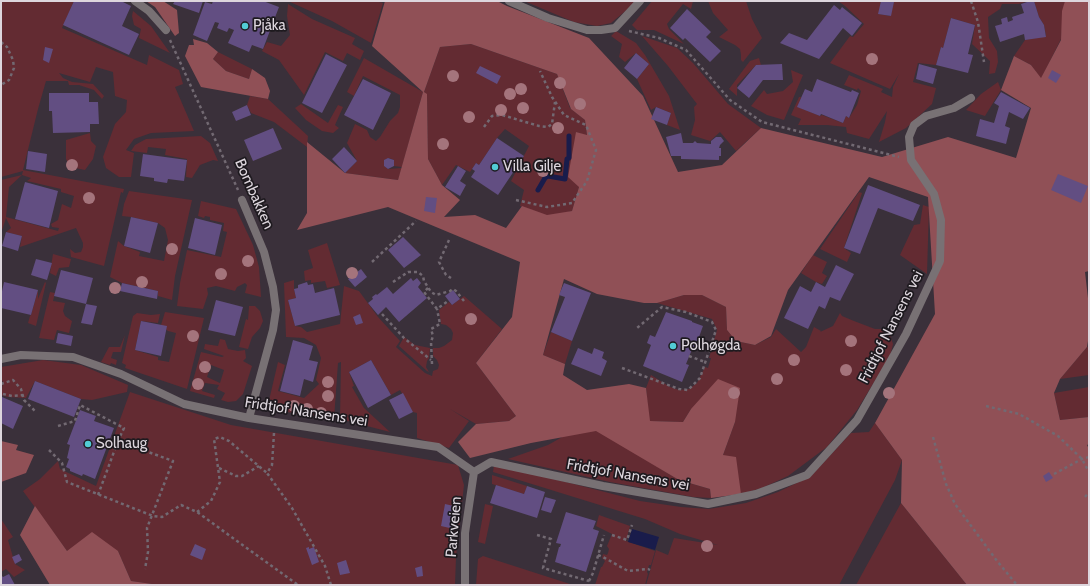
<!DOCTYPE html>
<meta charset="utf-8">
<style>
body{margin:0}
#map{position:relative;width:1090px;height:586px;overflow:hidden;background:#3a303a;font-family:Cabin,sans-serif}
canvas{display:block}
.frame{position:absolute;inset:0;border:2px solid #ddd6dd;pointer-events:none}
</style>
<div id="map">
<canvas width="1090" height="586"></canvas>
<div class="frame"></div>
</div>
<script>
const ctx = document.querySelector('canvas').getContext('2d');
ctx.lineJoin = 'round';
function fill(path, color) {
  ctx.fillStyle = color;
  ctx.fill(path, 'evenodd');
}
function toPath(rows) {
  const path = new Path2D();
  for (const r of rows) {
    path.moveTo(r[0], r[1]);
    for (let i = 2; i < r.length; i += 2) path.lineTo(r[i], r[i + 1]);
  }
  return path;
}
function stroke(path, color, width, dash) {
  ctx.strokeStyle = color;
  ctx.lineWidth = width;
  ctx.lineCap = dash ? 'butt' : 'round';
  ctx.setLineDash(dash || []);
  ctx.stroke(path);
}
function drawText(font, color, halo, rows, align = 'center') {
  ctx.font = font + ' Cabin,sans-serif';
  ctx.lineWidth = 3.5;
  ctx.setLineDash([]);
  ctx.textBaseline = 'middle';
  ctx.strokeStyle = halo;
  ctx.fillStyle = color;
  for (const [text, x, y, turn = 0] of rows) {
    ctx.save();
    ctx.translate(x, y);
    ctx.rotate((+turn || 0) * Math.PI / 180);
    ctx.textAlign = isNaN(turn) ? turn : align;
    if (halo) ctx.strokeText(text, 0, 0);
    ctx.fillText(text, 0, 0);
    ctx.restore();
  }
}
const green = toPath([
 [1,1,74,1,62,28,147,65,149,55,179,70,183,84,175,87,194,131,151,133,134,139,126,150,134,153,131,177,119,177,106,168,103,157,115,124,126,112,127,100,115,96,113,72,96,67,90,82,59,73,63,78,72,82,93,84,104,96,102,99,94,90,79,85,69,85,68,81,46,81,38,109,23,170,124,189,123,193,121,192,104,266,71,257,70,249,75,253,81,252,83,247,83,243,76,228,20,247,22,236,6,232,11,228,6,218,1,233,1,180,22,175,23,171,1,177],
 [22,175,31,178,27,181,61,189,61,192,74,196,71,208,62,204,58,220,51,224,52,227,59,228,58,231,6,217,9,187],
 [288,1,375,1,383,3,371,43,332,21],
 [524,1,636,1,634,4,611,23,597,26,574,22],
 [652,1,693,1,691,9,683,4,667,24,669,29,684,44,654,30,637,30,632,25],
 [708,1,746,1,752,19,762,38,743,62,741,60,741,55,740,49,735,45,719,37,728,30,713,13],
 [838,1,881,1,879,14,890,16,894,2,892,1,1029,1,1019,4,1002,4,1000,9,988,17,989,38,997,51,998,62,995,73,989,74,990,61,972,44,975,25,951,18,943,48,941,47,936,65,918,63,913,82,936,88,932,104,906,128,879,142,885,122,887,111,869,139,847,133,846,127,827,125,798,125,801,119,791,115,799,97,801,97,798,107,820,116,822,115,843,123,846,116,849,118,857,105,861,91,858,88,857,90,844,85,849,75,883,89,881,92,892,97,893,87,899,74,890,89,830,63,850,36,853,37,864,24,845,6],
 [1034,1,1065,1,1061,39,1041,79,1031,65,1014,56,1025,40,1046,36,1044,25,1039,17],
 [288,4,312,19,355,38,352,44,364,51,360,60,347,53,343,61,325,52,304,95,279,60,262,51,267,42,281,46,290,35,287,16],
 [133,11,151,26,170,53,139,38,141,29,134,25,132,16],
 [616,31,636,43,645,55,669,96,680,130,667,125,671,113,656,107,651,110,637,79,649,64,636,53,625,62,619,57,622,44,611,36],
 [642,36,677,48,693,63,728,104,761,128,736,151,720,132,710,141,691,135,695,120,694,107,697,104,668,66],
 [471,44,557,74,570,108,585,120,587,136,576,132,579,187,572,211,550,217,520,206,524,190,511,181,529,146,505,129,497,138,479,165,476,163,470,172,456,165,442,185,428,159,427,95,424,92,440,47],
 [218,52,252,69,249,79,226,71,213,59],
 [364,58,423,92,402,167,394,166,394,160,389,158,384,160,384,166,388,169,402,168,398,180,345,173,357,161,347,143,355,124,367,130,370,137,376,141,380,137,390,121,398,113,400,107,400,95,363,76,354,96,347,92],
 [759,58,761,65,756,65,737,85,737,96,729,89,750,61],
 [791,70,803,75,784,120,767,115,751,106,764,90,767,94,783,91,793,82],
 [998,82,1001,90,985,116,966,110,981,94],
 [250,96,268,99,308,136,307,147,274,122,251,113,247,105],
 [301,104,328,123,338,105,343,107,335,125,339,128,333,133,322,131,306,120,295,108],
 [90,133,91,141,96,146,93,159,85,170,70,167,66,159,66,140],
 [201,136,210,143,218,161,213,160,200,165,192,178,186,177,187,159,165,155,166,149,148,147,147,153,131,151,135,145,146,139],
 [129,191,192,200,175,276,172,300,158,296,158,291,122,283,110,277,118,241,124,246,140,252,139,256,164,261,168,240,165,228,158,223,131,217,122,216,124,204],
 [859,192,862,193,844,248,851,253,847,262,820,249],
 [201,201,236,209,253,245,259,267,261,297,245,293,247,285,245,283,237,287,235,291,216,286,207,288,208,294,203,309,177,306,180,283,187,250,221,257,227,232,223,231,224,223,210,220,210,217,205,216,204,218,198,216],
 [923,205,929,207,927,274,900,255,914,225,920,224],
 [327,243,340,285,327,288,325,281,311,283,311,280,305,281,304,271,313,268,308,250],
 [53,254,71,259,69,267,59,268,56,276,50,273],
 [813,255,827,262,822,273,827,276,822,284,816,282,801,273],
 [294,280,294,289,296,298,288,300,295,326,301,327,307,332,340,324,344,286,359,291,378,317,400,341,396,347,425,373,432,376,433,371,438,369,439,365,437,360,433,356,433,348,439,348,444,346,452,340,453,333,451,329,446,325,441,324,439,310,449,302,452,305,464,296,502,329,476,363,516,416,509,421,476,424,450,409,469,421,449,448,417,438,417,413,413,412,400,390,391,395,371,360,349,372,354,386,352,387,364,408,390,432,340,419,341,362,338,363,334,419,267,409,278,362,285,365,278,391,304,398,319,384,316,380,321,358,316,345,304,338,286,337,284,283],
 [45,282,46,283,36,326,28,323,30,316,31,315,38,290,38,299],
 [50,292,55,293,53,301,65,303,63,311,65,316,72,321,69,333,57,330,54,340,39,338],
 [684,295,702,295,726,307,727,330,736,341,755,345,771,337,776,329,801,352,806,347,814,327,821,331,820,332,833,326,840,313,842,316,854,321,875,329,884,329,889,332,893,344,890,356,857,410,827,447,788,476,762,488,741,494,723,455,735,422,691,409,683,422,649,421,646,388,651,375,670,387,679,390,689,389,697,383,705,367,708,368,711,358,709,358,717,330,712,319,657,303],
 [249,306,255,306,260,311,263,321,260,328,252,337,248,349,239,347,246,319,248,320],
 [165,312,204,318,187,389,125,368,126,365,122,363,133,316,137,313,151,315,160,314,158,323,141,321,135,350,158,357,158,360,169,362,176,333,168,331,161,325],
 [551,332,572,341,565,364,543,355],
 [125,335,121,352,113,352,111,358,117,360,116,365,111,363,110,365,101,362,109,347,120,347],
 [404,337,415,345,430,348,429,358,427,361,426,367,429,372,427,371,399,346],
 [220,339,225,340,228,349,238,351,245,350,246,358,243,361,252,366,243,394,236,401,228,402,221,400,225,393,217,389,219,385,205,383,202,391,215,395,214,398,190,391,201,352,222,357,224,356,204,349,205,344,218,346],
 [211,365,224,370,220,383,207,377],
 [1089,346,1089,375,1060,379,1087,347],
 [43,360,81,365,128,385,127,392,92,400,81,399,35,381,26,398,8,397,1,395,3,382,1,379,1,367],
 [1089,387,1089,417,1060,420,1054,393],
 [130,392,231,425,458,465,464,485,456,557,455,585,159,585,131,581,118,551,67,551,23,491,40,479,58,461,60,469,96,486],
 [587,423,679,480,710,489,711,498,693,497,610,482,508,459,548,445],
 [875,423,902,460,895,480,839,585,646,585,656,550,668,555,674,538,718,545,680,534,645,519,493,472,494,465,570,483,640,501,681,507,709,509,746,503,778,492,811,476,851,433,869,432],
 [492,475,527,486,524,494,492,484],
 [901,503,967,585,856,585],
 [485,504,493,506,485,544,478,542],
 [599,515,630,526,626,541,655,551,651,565,649,565,647,572,648,574,645,585,595,585,601,567,602,567,605,561,602,558,603,554,607,555,608,553,609,549,607,546,612,534,596,526],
 [1,519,13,537,8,540,15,564,25,570,14,577,6,569,1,572],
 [483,556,573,585,476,585,478,559]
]);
const forest = toPath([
 [146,1,163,1,177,10,179,33,175,36,155,7],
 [385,1,497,1,507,6,589,38,643,96,678,172,722,165,761,128,882,157,948,137,1016,158,1031,108,1001,90,1014,56,1031,65,1041,78,1061,40,1062,11,1065,1,1089,1,1089,271,1085,272,1089,307,1089,335,1087,347,1060,379,1054,393,1060,420,1089,417,1089,444,1087,445,1089,449,1089,585,967,585,901,503,902,460,875,423,935,314,928,197,869,177,788,290,771,336,755,345,736,341,727,330,726,307,702,295,684,295,657,303,644,303,597,294,564,279,543,355,565,364,563,375,587,390,629,384,646,388,650,421,683,422,691,409,718,379,740,388,735,422,723,455,736,457,741,494,711,498,710,489,679,480,596,431,531,443,470,458,458,442,476,424,509,421,516,416,476,363,512,317,520,262,388,207,297,230,307,213,307,142,345,173,398,180,423,92,372,46],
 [471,44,557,74,571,109,585,120,587,135,576,132,568,177,579,187,572,211,547,215,522,206,506,228,475,215,444,217,460,200,442,185,428,159,427,94,424,92,440,47],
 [193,39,207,43,218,52,213,59,226,71,249,79,252,69,265,78,270,91,268,99,201,87,185,56,189,45,194,45],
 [1,441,18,445,16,450,34,455,26,473,1,482],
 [35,506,67,551,92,532,118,551,131,581,159,585,50,585,20,535]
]);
const water = toPath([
 [632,529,659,537,655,550,628,542]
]);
const stream = toPath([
 [538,190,545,178,548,176,565,179,567,159,569,158,569,136]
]);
const building = toPath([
 [74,1,121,1,131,6,122,26,139,34,129,55,63,25],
 [175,1,203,1,199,13,173,4],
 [213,1,263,1,279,7,263,49,252,45,249,52,228,43,234,30,229,28,227,32,217,28,219,23,215,22,207,41,193,35,205,2,212,4],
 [881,1,894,2,891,16,878,14],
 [1030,1,1034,1,1039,17,1044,25,1046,37,1025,40,1024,34,1000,42,995,26,1002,24,1001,19,1007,17,1008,22,1013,20,1012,17,1024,13,1021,4],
 [834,5,840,10,842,7,862,23,852,36,843,28,819,59,780,43,789,33,807,40],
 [687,9,711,32,706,37,721,51,710,62,685,38,683,40,670,28],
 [951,18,975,25,968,54,973,55,968,73,936,65,941,47,943,48],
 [45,47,53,49,49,63,43,60],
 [636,53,649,64,637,79,624,68],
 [326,54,347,65,322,113,302,103],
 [782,64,783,80,763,80,749,98,737,88,756,65],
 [919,64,937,69,933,84,916,79],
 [480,66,501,76,497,84,476,73],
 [1052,70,1061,75,1056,83,1048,78],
 [363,79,391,93,373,130,344,115],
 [817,79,851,92,852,90,859,93,849,118,846,116,843,123,821,114,820,116,797,107,805,89,812,92],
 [1001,92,1030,108,1023,119,1009,112,1005,126,1010,128,1006,144,976,136,980,119,994,123,999,106,994,103],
 [49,93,89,93,89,102,98,102,99,124,90,124,90,132,53,133,52,111,49,111],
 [247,105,251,115,236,121,232,112],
 [656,107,671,113,667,125,651,119],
 [273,128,282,149,253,161,244,140],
 [681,133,683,143,693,143,695,141,697,143,711,144,711,141,716,137,721,137,724,141,720,145,719,148,721,148,721,156,719,156,719,160,681,159,681,156,671,156,666,137],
 [497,138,524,156,498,195,471,177,475,171,472,169,476,163,479,165],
 [344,147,357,161,345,173,332,159],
 [28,151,47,154,45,172,26,169],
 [143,154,187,160,184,181,168,179,167,183,154,181,154,178,140,176],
 [388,158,394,160,394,166,388,169,384,166,384,160],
 [458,166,466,171,460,181,466,185,460,196,445,187],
 [1058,174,1088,186,1081,203,1051,190],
 [25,182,58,191,49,228,15,219],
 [868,185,920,205,913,221,878,208,860,254,844,248],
 [426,197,437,198,435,213,424,211],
 [131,217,158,223,150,253,124,246],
 [195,218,222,225,215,255,188,248],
 [6,232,22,236,18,251,2,246],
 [403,237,421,255,404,268,388,250],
 [36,259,52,263,47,280,31,275],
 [836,265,854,274,840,301,830,297,825,309,819,306,808,329,784,318,800,286,811,292,816,282,825,287],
 [361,269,367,277,355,287,348,279],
 [61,270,93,278,86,304,54,296],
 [411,278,413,281,417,278,421,283,418,287,427,298,399,322,386,307,378,315,368,303,373,299,372,297,376,294,377,295,387,287,393,294],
 [4,282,38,290,31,315,1,308,1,296],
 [307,282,308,285,313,284,315,293,334,288,340,315,295,326,288,300,296,298,294,289,298,288,298,285],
 [122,283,158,291,157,299,120,291],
 [564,283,591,293,572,341,551,332,565,297,559,295],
 [453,290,460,299,452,305,445,296],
 [216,300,243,307,235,336,208,330],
 [86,304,97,306,92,325,81,323],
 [666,312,692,321,692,322,703,326,695,348,693,347,686,364,689,365,682,382,643,366,651,345,647,343,650,335,655,337],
 [360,314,363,323,356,325,353,317],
 [141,321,167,326,161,356,135,350],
 [58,333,73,336,71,346,56,343],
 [293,340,313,346,309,360,318,362,313,382,304,379,300,396,280,391],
 [578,348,592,354,594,348,604,352,602,358,607,361,601,376,571,364],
 [371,360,391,395,368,408,349,372],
 [35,381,81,399,74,417,28,399],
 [403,393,413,412,399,419,389,400],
 [2,397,23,406,13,429,1,423],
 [80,410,96,416,94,421,114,428,95,479,83,474,82,476,70,471,70,469,66,467,69,459,67,458,70,445,67,444],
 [1049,472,1053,478,1046,482,1043,476],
 [496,485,524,494,527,486,545,492,537,518,490,503],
 [545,497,556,500,551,513,541,510],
 [445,504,458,507,454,529,441,526],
 [566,512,596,521,593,529,599,531,586,572,555,562,559,547,560,547,561,544,556,543],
 [195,544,206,549,202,560,190,555],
 [309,547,309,549,314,547,319,562,312,565,306,548],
 [19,554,22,560,15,564,12,557],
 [346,560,350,573,340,575,337,563],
 [422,566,423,576,417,577,415,568],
 [9,574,15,585,1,585,1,576,2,576,3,577]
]);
const path = toPath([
 [971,1,978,22,984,62],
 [629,31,659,38,686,50,730,100,762,122,899,157],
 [170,40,238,190],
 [1,42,7,47,13,60,14,68,9,80,1,85],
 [484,127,492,116,502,115,539,126,548,127,552,124,555,102],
 [516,200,547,207,572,203,587,181,596,150,586,125,564,115,552,97,540,71],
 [449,240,439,262,446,275,451,278],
 [372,262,416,221],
 [393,282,408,272,418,272,423,276,424,281,431,292,436,295,450,291,453,289,456,291,464,301],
 [428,288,424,292,437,309,448,301],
 [382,314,404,338,431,360],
 [689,356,705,362],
 [432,364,431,342,433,336,431,329,440,324,437,309],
 [622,368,679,389,688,390,700,378,716,330,712,322,686,312,662,307,637,328],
 [1,384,13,380,21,389,24,400,36,412],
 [3,394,12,396,23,395],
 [986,406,1019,414,1058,436,1082,459,1089,472],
 [58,426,75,421,80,405,124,428,118,441,173,461,147,528,148,552,145,569],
 [274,433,272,465,267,473,292,508,325,566,331,585],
 [933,437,946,484,955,504,997,561,1017,585],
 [49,450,62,463,67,482,153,516,162,517,181,505,197,512,298,585],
 [219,468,236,476,242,476,259,466],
 [1054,474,1082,459,1089,457],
 [98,495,118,441],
 [1085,497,1089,492],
 [197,512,211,501,220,482,214,439,220,437,229,441,267,473],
 [537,535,551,539,543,568,589,581,589,585],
 [612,535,627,540,632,525],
 [598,555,603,557,628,571,648,569,650,570],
 [589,581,593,573,604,535]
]);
const street = toPath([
 [135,1,149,11,166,30],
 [509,1,548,18,587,30,601,30,615,28,640,1],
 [242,200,264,252,273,287,276,310,273,330,249,418],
 [1,359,21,355,73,357,121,374,184,404,249,418,438,447,474,472],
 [474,472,491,462,603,486,708,504,756,494,807,475,857,420,906,334,940,261,941,220,934,194,911,160,909,137,914,125,926,116,954,108,971,98],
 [465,585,465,533,474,472]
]);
const trees = [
 [872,59],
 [453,76],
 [560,83],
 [521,89],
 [510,94],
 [580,104],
 [523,108],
 [501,110],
 [469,117],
 [558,128],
 [443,144],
 [72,165],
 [543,171],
 [89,198],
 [172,249],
 [248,261],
 [352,273],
 [221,274],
 [142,282],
 [115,288],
 [471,319],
 [193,336],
 [851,341],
 [794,360],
 [205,367],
 [846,370],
 [777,379],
 [328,382],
 [198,384],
 [734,393],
 [889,393],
 [328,396],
 [294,406],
 [307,409],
 [321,413],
 [707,546]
];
const markers = [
 [245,26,4,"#52ccd5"],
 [495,167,4,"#52ccd5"],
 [673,346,4,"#52ccd5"],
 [88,444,4,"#52ccd5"]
];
const poiNames = [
 ["Pjåka",253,26],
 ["Villa Gilje",503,167],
 ["Polhøgda",681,346],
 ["Solhaug",96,444]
];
const streetNames = [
 ["Bombakken",254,194,66],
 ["Fridtjof Nansens vei",891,327,-63],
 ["Fridtjof Nansens vei",306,412,9],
 ["Fridtjof Nansens vei",628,475,10],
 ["Parkveien",454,527,-85]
];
fill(green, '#632b32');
fill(forest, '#905056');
fill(water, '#191c4b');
stroke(stream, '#191c4b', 5);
fill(building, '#624e82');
stroke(path, '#726972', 2.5, [3, 3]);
stroke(street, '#787174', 8);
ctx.fillStyle = '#a4747c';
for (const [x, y] of trees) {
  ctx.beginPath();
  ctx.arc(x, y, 6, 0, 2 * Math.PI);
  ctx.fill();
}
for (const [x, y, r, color] of markers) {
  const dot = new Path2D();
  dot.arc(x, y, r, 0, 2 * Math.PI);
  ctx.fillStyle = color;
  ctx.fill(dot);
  stroke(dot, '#1e1a1f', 1.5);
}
drawText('15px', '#ddd6dd', '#1e1a1f', poiNames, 'left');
drawText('15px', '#ddd6dd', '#1e1a1f', streetNames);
</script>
